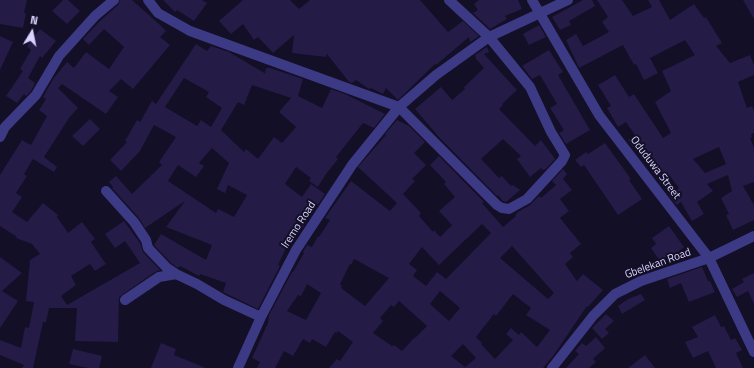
<!DOCTYPE html>
<style>
body{margin:0}
#map{position:relative;width:754px;height:368px;overflow:hidden;background:#130f26;font-family:"Titillium Web",sans-serif}
canvas{display:block}
.north{position:absolute;left:12px;top:12px;width:40px;height:40px;-webkit-text-stroke:3px #130f26;paint-order:stroke;rotate:10deg;font-size:11px;font-weight:700;line-height:16px;text-align:center;color:#d9d4ff}
.north::after{content:'';display:block;margin:auto;width:14px;height:18px;background:#d9d4ff;clip-path:polygon(50% 0,100% 100%,50% 72%,0 100%)}
</style>
<div id="map">
<canvas width="754" height="368"></canvas>
<div class="north">N</div>
</div>
<script>
const ctx = document.querySelector('canvas').getContext('2d');
ctx.lineJoin = 'round';
function fill(path, color) {
  ctx.fillStyle = color;
  ctx.fill(path, 'evenodd');
}
function toPath(rows) {
  const path = new Path2D();
  for (const r of rows) {
    path.moveTo(r[0], r[1]);
    for (let i = 2; i < r.length; i += 2) path.lineTo(r[i], r[i + 1]);
  }
  return path;
}
function stroke(path, color, width, dash) {
  ctx.strokeStyle = color;
  ctx.lineWidth = width;
  ctx.lineCap = dash ? 'butt' : 'round';
  ctx.setLineDash(dash || []);
  ctx.stroke(path);
}
function drawText(font, color, halo, rows, align = 'center') {
  ctx.font = font + ' "Titillium Web",sans-serif';
  ctx.lineWidth = 4;
  ctx.setLineDash([]);
  ctx.textBaseline = 'middle';
  ctx.strokeStyle = halo;
  ctx.fillStyle = color;
  for (const [text, x, y, turn = 0] of rows) {
    ctx.save();
    ctx.translate(x, y);
    ctx.rotate((+turn || 0) * Math.PI / 180);
    ctx.textAlign = isNaN(turn) ? turn : align;
    if (halo) ctx.strokeText(text, 0, 0);
    ctx.fillText(text, 0, 0);
    ctx.restore();
  }
}
const building = toPath([
 [0,0,27,0,24,13,26,13,23,28,0,24],
 [63,0,68,0,80,11,67,24,52,11],
 [120,0,132,0,160,25,166,31,160,37,170,45,133,89,121,79,109,91,118,97,106,114,62,84,58,88,78,108,69,118,44,157,57,167,54,172,33,159,24,174,27,176,16,193,22,197,12,212,27,222,43,203,58,215,57,217,68,233,82,222,95,239,91,242,106,264,95,271,90,264,71,276,76,285,61,296,67,305,140,263,125,241,115,248,105,234,124,221,140,243,143,252,160,270,155,272,119,297,118,342,75,341,77,308,49,308,46,322,43,322,33,368,22,368,24,365,0,355,0,340,21,348,25,327,29,328,34,302,26,301,30,260,40,254,32,244,16,238,17,237,0,226,0,175,22,140,31,145,47,116,39,110,46,99,43,97,53,79,67,62,74,68,86,52,109,69,124,47,104,29,89,45,83,39,100,21,118,5],
 [163,0,202,0,207,3,194,21,177,10,175,12],
 [243,0,290,0,299,9,310,0,420,0,448,32,463,21,479,36,470,42,469,37,436,65,435,64,398,100,386,88,383,94,371,88,369,89,356,80,352,83,349,82,327,54,326,57,292,53,294,35,273,53,258,37,254,40,243,24,231,34,219,21],
 [479,0,518,0,522,9,505,16,507,19,490,29,473,13,478,10,474,4],
 [583,0,592,0,595,6,569,21,571,25,560,30,552,17],
 [597,0,622,0,633,16,652,7,648,0,659,0,670,20,694,4,704,18,706,17,722,43,716,46,730,63,750,55,754,65,754,75,738,82,747,108,752,106,754,110,754,133,751,134,752,137,750,138,754,148,754,182,743,186,754,205,754,220,733,230,726,215,729,214,721,198,732,191,728,175,707,184,713,191,697,202,704,214,692,221,681,202,677,205,669,196,679,188,670,176,660,182,649,165,648,166,628,140,635,135,626,122,618,127,607,108,611,106,598,85,615,75,629,97,634,94,663,138,671,133,655,102,671,91,662,71,695,55,685,40,650,58,658,73,644,80,636,64,634,65,623,45,579,68,566,40,576,34,583,46,609,32,602,22,608,17],
 [719,147,726,164,705,173,693,159],
 [743,0,754,0,754,19],
 [539,25,546,37,529,45,523,34],
 [40,29,56,41,42,58,40,56,28,78,35,83,31,91,26,96,24,94,17,103,6,96,23,71,20,69,31,50,27,46],
 [0,36,13,42,0,70],
 [196,44,207,51,211,46,229,52,266,74,265,73,266,68,270,68,303,79,298,96,322,108,331,89,345,94,385,114,374,128,363,123,336,157,338,159,326,174,318,187,309,181,311,178,296,167,285,184,302,197,311,184,325,194,317,206,313,203,302,218,307,221,291,245,288,244,278,265,280,266,258,309,223,292,226,283,200,274,199,276,180,266,178,268,171,263,154,245,161,234,206,260,212,245,166,227,185,201,145,228,139,218,112,188,113,187,109,182,116,176,132,194,162,165,159,162,176,137,154,125,140,151,121,171,110,160,127,142,125,141,137,120,140,122,152,101,156,104],
 [184,78,209,92,206,97,222,108,211,127,201,120,197,126,165,107],
 [252,85,291,98,279,112,296,127,282,143,274,137,258,159,246,149,244,152,221,130,238,102,244,105],
 [212,148,229,163,217,189,225,193,228,185,247,195,234,217,218,209,216,213,168,181,178,165,196,177,204,166,199,163],
 [487,47,489,52,484,54,517,90,502,104,503,105,499,109,535,146,541,140,555,159,546,169,543,170,541,168,530,177,517,159,521,156,503,139,481,159,499,178,502,176,511,186,513,185,520,190,506,202,503,201,498,195,497,196,438,136,415,109,441,87,452,100,465,89,464,87,484,68,476,59,475,55],
 [549,50,563,72,558,75,590,130,566,144,559,133,564,130,550,108,557,104,540,75,532,79,522,66],
 [90,119,100,129,83,146,72,136],
 [397,120,409,126,425,142,414,153,426,165,412,179,415,181,403,194,421,213,419,216,433,232,434,230,440,237,452,225,439,211,455,197,444,184,446,182,430,165,439,156,484,202,482,203,503,227,516,216,515,215,518,212,530,205,539,196,541,198,556,185,552,181,563,169,567,174,563,179,572,190,560,199,569,211,560,218,581,244,570,253,573,257,565,264,577,281,583,274,603,290,588,307,587,306,553,356,543,368,329,368,337,359,340,361,353,342,338,331,337,333,335,332,326,347,312,339,310,343,303,339,293,356,284,351,275,368,257,368,260,362,252,358,268,323,269,315,292,272,293,272,304,253,303,252,307,245,312,247,318,236,319,237,330,220,325,218,351,181,390,211,397,203,358,167,386,135,385,134],
 [482,224,491,233,446,279,437,272,426,286,413,276,417,270,409,264,422,247,439,265],
 [512,246,554,293,548,299,500,258],
 [354,259,389,278,365,306,341,288,342,286,340,284,350,264,351,265],
 [307,284,321,293,306,320,287,311,298,295,301,296],
 [440,291,460,308,449,321,430,304],
 [513,294,531,308,526,315,550,330,537,347,521,332,519,335,511,328,506,334,513,340,495,359,481,344,482,343,476,337,494,314,496,316],
 [399,301,427,326,415,338,414,338,402,351,394,345,392,346,373,333,383,321,380,318,391,305,394,307],
 [463,344,476,358,465,367,451,356],
 [605,143,631,179,629,180,642,199,618,215,584,165,581,167,575,160,586,152,588,154],
 [669,226,684,247,668,260,666,257,660,261,651,248,656,244,652,238],
 [0,257,22,273,2,291,18,301,0,328],
 [702,267,708,281,710,281,715,292,689,302,681,283,670,288,667,279],
 [754,273,754,304,748,291,737,297,732,289,744,282,742,279],
 [641,294,645,300,622,314,618,306,628,299],
 [606,314,614,321,605,329,609,333,602,339,592,328],
 [715,315,721,327,724,326,731,340,735,338,742,350,736,353,743,368,716,368,708,351,693,358,685,342,698,337,692,327],
 [596,337,605,348,593,359,596,362,589,368,566,368,579,354,575,351,582,343,586,346],
 [161,343,176,349,174,355,206,368,151,368],
 [73,349,102,356,99,368,88,368,69,364],
 [645,355,655,368,628,368]
]);
const street = toPath([
 [148,0,158,13,190,31,399,107,497,205,502,208,509,209,527,199,562,161,565,155,551,132,530,87,489,37,449,0],
 [532,0,599,115,709,258,754,352],
 [0,137,5,127,36,95,59,56,95,16,114,0],
 [106,191,134,222,146,240,148,248,167,268,176,274,197,284,224,300,261,317],
 [125,300,159,277,176,274],
 [238,368,261,317,296,250,352,165,399,107,436,75,489,37,568,0],
 [552,368,593,316,615,294,641,281,709,258,754,236]
]);
const streetNames = [
 ["Oduduwa Street",655,168,53],
 ["Iremo Road",299,225,-57],
 ["Gbelekan Road",658,264,-20]
];
fill(building, '#241b47');
stroke(street, '#3d3a85', 10);
drawText('11px', '#d9d4ff', '#130f26', streetNames);
</script>
